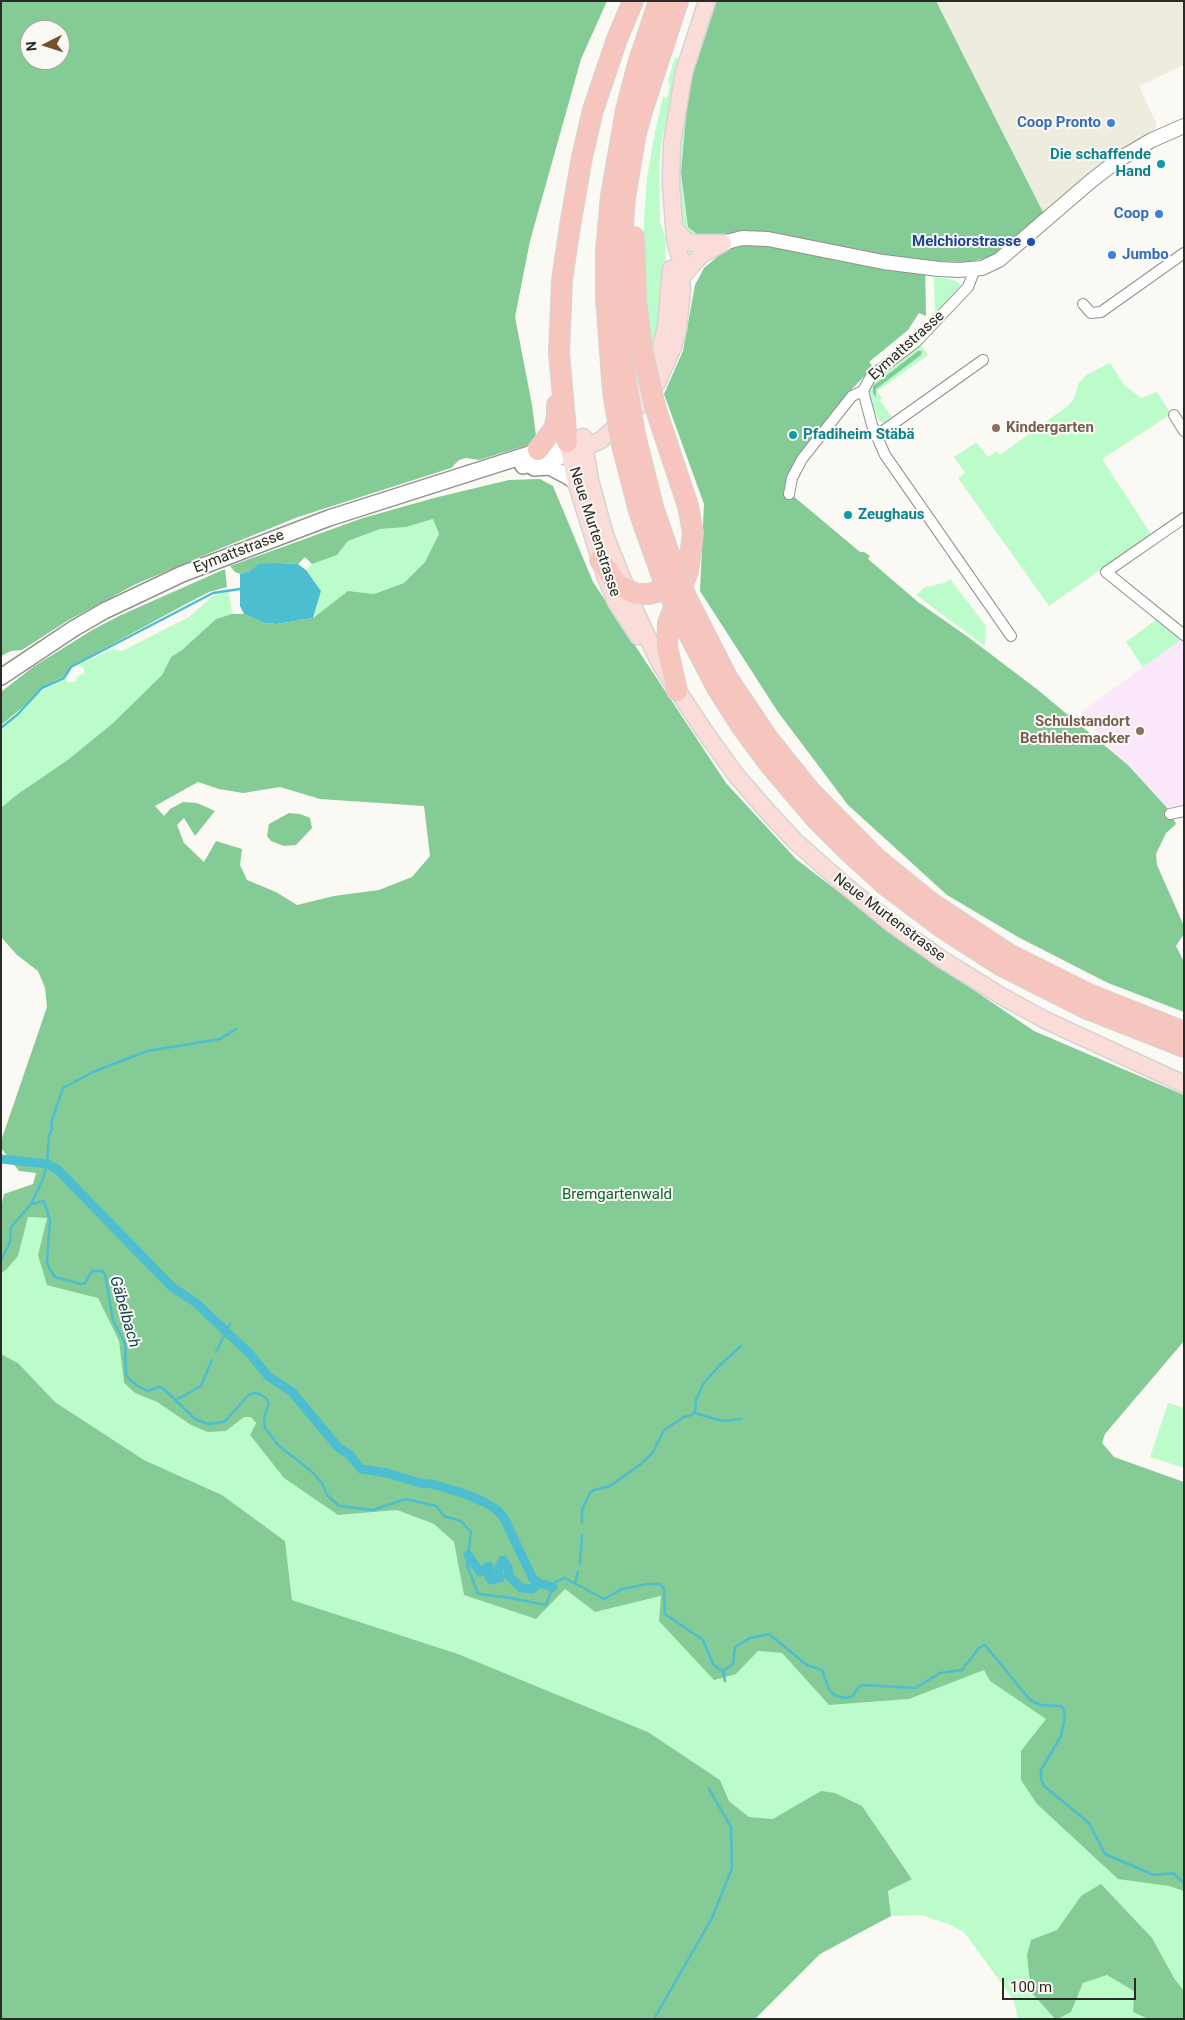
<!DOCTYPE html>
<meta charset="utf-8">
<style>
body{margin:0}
#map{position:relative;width:1185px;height:2020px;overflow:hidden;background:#faf9f3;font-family:Roboto,sans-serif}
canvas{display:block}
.frame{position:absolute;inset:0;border:2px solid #2a2a28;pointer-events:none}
.north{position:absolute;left:20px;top:20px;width:50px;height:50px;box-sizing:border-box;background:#faf9f3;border:1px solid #a7a6a2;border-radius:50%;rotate:265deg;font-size:14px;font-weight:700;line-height:20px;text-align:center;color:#2a2a28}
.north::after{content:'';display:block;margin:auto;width:18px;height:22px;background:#76512c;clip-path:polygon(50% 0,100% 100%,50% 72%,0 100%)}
.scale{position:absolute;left:1002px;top:1978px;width:134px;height:22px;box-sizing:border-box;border:2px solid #2a2a28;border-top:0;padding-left:6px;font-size:15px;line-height:18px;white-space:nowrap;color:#2a2a28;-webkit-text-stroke:4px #faf9f3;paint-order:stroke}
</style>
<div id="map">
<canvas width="1185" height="2020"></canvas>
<div class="frame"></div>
<div class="north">N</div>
<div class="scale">100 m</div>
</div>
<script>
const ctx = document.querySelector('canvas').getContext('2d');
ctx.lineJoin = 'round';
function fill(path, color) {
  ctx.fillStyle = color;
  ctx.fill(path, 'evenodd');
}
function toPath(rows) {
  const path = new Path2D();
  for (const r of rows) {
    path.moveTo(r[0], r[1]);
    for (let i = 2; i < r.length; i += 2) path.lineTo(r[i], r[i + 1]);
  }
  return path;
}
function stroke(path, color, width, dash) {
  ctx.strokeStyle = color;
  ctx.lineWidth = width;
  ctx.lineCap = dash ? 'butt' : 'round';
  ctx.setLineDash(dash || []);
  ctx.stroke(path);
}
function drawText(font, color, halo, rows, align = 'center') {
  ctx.font = font + ' Roboto,sans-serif';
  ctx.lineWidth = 4;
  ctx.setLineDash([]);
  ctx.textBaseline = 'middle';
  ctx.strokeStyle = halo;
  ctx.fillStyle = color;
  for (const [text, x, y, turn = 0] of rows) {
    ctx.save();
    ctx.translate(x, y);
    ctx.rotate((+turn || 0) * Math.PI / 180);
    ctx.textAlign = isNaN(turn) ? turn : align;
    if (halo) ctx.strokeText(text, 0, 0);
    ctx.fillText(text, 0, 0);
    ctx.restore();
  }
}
const built = toPath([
 [936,1,1184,1,1184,65,1139,86,1156,122,1156,128,1152,134,1045,216]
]);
const education = toPath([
 [1182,639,1184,641,1184,807,1169,810,1129,765,1111,751,1081,712]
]);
const green = toPath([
 [675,57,682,61,672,107,662,138,659,167,660,222,665,237,666,275,664,307,652,357,643,316,644,220,647,178,654,137,663,97,667,98,670,85,668,81],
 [689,81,681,173,688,227,707,240,685,233,681,223,678,172,680,129],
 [934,277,954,280,961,285,937,313,935,312],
 [920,344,928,355,877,391,882,398,880,400,893,419,888,422,883,423,879,421,871,403,869,389,872,382],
 [1110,363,1124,385,1141,398,1157,392,1171,414,1102,459,1151,534,1049,606,958,478,965,473,954,457,975,443,978,444,988,457,997,451,1000,455,1069,405,1074,398,1079,383,1086,375],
 [434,519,439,534,425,562,404,583,374,594,348,591,313,618,321,591,306,570,312,564,337,555,348,541,380,529,406,527],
 [950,579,986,626,985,646,916,595,925,587,944,583],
 [229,592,232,614,216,619,182,650,171,657,162,675,113,723,69,759,15,796,1,808,1,730,19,715,40,692,65,679,68,682,75,682,77,677,85,673,83,667,78,665,113,649,122,651,189,617,213,596],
 [1157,619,1182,639,1143,667,1126,642],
 [28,1217,47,1218,38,1255,98,1298,119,1341,124,1384,135,1393,157,1402,191,1425,226,1431,244,1417,251,1416,256,1423,250,1435,284,1478,338,1515,397,1510,434,1524,454,1542,464,1595,565,1589,595,1612,661,1596,736,1674,758,1651,782,1653,829,1705,909,1699,984,1669,990,1681,1047,1719,1169,1886,1184,1891,1184,1991,1174,1978,1081,1896,1057,1930,1031,1992,1055,2019,1018,2019,1013,1999,964,1932,951,1925,921,1915,891,1916,888,1891,912,1878,862,1806,795,1807,773,1819,749,1817,729,1801,720,1780,648,1732,458,1654,292,1600,285,1541,222,1495,144,1460,55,1402,18,1363,1,1354,1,1273,6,1270,18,1256],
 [1168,1403,1184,1408,1184,1468,1150,1457],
 [1107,1974,1134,1991,1133,2012,1148,2019,1058,2019,1071,2012,1083,1983]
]);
const forest = toPath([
 [1,1,607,1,581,59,530,241,515,317,532,405,536,436,531,444,479,460,466,458,459,460,451,468,298,517,224,547,136,584,67,621,22,650,11,651,1,656],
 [30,30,60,30,60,60,30,60],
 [715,1,936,1,1045,216,1010,245,991,257,968,262,925,261,926,316,919,313,908,330,869,362,873,367,851,390,807,446,786,490,860,552,864,552,870,556,868,559,918,602,968,637,1038,690,1128,765,1169,810,1176,824,1166,833,1156,854,1157,865,1184,926,1184,934,1176,946,1184,962,1184,1012,1108,983,1018,937,947,895,848,805,778,712,700,591,704,504,664,394,683,351,695,285,704,268,717,257,715,238,701,237,688,227,681,173,689,81,709,14],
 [918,351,922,351,921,355,876,389,876,397,873,393,873,386],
 [540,479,553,486,593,582,726,783,796,859,909,946,1034,1031,1184,1095,1184,1341,1105,1434,1102,1443,1114,1457,1184,1482,1184,1891,1169,1886,1118,1879,1037,1804,1021,1780,1021,1751,1046,1719,990,1681,984,1670,909,1699,829,1705,782,1653,758,1651,736,1674,714,1680,659,1621,661,1596,595,1612,565,1589,536,1619,464,1595,454,1542,434,1524,397,1510,338,1515,284,1478,250,1435,256,1423,251,1417,244,1417,226,1431,208,1432,191,1425,157,1402,135,1393,124,1383,119,1341,98,1298,47,1285,38,1255,47,1218,28,1217,18,1256,6,1270,1,1273,1,1207,4,1194,33,1184,36,1173,19,1171,1,1148,1,1141,47,1007,45,988,38,971,17,955,1,937,1,808,15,796,69,759,113,723,162,675,171,657,182,650,216,619,232,614,244,614,264,623,277,624,313,618,348,591,374,594,404,583,425,562,439,534,433,519,406,527,380,529,348,541,337,555,312,564,305,557,298,564,278,563,240,574,235,572,230,566,363,518,434,498,509,480],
 [198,782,219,789,243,793,280,787,320,799,424,806,430,856,412,877,379,890,334,896,297,905,276,892,247,880,240,865,242,849,216,841,204,862,184,843,177,825,184,818,195,836,215,811,197,803,183,802,170,809,164,816,155,806],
 [225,569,227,587,209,592,184,605,72,666,64,676,44,686,23,707,1,725,1,692,33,667,94,629,121,615],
 [289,813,300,814,310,818,312,828,296,845,284,846,271,841,267,836,269,824],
 [1,1354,18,1363,55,1402,144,1460,222,1495,285,1541,292,1600,458,1654,648,1732,720,1780,729,1801,749,1817,773,1819,821,1791,835,1793,862,1806,912,1879,888,1891,891,1916,820,1954,755,2019,1,2019],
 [1101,1884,1152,1938,1174,1978,1184,1991,1184,2019,1148,2019,1133,2012,1134,1991,1107,1975,1083,1983,1071,2012,1058,2019,1055,2019,1031,1992,1027,1955,1031,1940,1057,1930,1081,1896]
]);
const water = toPath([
 [278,563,298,564,306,570,321,591,313,618,277,624,264,623,244,614,240,606,240,574,250,571,259,564]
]);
const stream = toPath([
 [1,728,18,714,42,688,64,678,71,667,213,593,240,589],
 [32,1202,43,1179,47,1164,49,1135,52,1129,51,1123,63,1088,93,1072,147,1051,220,1039,236,1029],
 [1,1260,10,1242,11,1227,31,1204,44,1201,50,1220,47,1262,49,1268,55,1277,81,1284,85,1283,92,1271,102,1271,105,1274,113,1320,125,1343,126,1375,130,1380,138,1386,148,1391,159,1387,164,1389,195,1419,208,1424,224,1422,249,1395,255,1393,260,1394,267,1399,269,1403,264,1418,265,1428,278,1445,311,1471,322,1483,327,1495,339,1506,373,1510,406,1499,436,1506,444,1516,461,1521,471,1532,467,1565,478,1594,511,1598,546,1605,555,1582,565,1578,604,1599,622,1589,647,1584,660,1584,664,1589,665,1614,703,1640,713,1664,720,1670,723,1671,733,1664,735,1647,750,1638,769,1634,807,1665,822,1670,829,1689,834,1695,845,1698,853,1696,858,1688,863,1685,916,1688,940,1673,962,1670,979,1648,985,1645,1030,1700,1041,1705,1061,1706,1064,1710,1065,1716,1061,1736,1041,1770,1041,1779,1044,1786,1089,1823,1105,1854,1154,1875,1173,1873,1184,1883],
 [216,1352,230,1324],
 [176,1400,201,1386,212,1360],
 [695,1412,696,1400,703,1384,719,1366,741,1346],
 [582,1522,582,1510,590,1493,594,1490,610,1486,641,1464,653,1452,664,1430,684,1417,689,1416,695,1413,722,1421,741,1419],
 [580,1564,582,1535],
 [575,1583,578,1572],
 [723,1671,725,1681],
 [654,2019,712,1918,732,1868,731,1827,709,1789]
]);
const canal = toPath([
 [1,1159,47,1164,57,1169,173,1288,195,1302,249,1353,268,1376,292,1392,338,1447,350,1455,361,1469,387,1473,420,1483,432,1484,465,1494,484,1502,497,1510,504,1518,533,1579,539,1583,553,1587],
 [468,1555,480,1572,489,1566,489,1577,492,1580,500,1578,498,1570,503,1560,508,1567,509,1576,521,1588,532,1589,539,1583]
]);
const minor = toPath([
 [1083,304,1091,313,1101,312,1184,253],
 [863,391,872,425,885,455,1011,636],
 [1174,415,1184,431],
 [876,436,983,360],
 [789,494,792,478,802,459,852,396,863,391,871,376,916,342,968,287,975,269],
 [1184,518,1106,572,1184,635],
 [1170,814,1184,811]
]);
const tertiary = toPath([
 [723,243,742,238,768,239,883,262,939,269,959,270,982,268,999,260,1091,181,1118,160,1152,140,1184,126]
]);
const secondary = toPath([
 [523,466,570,454],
 [534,468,550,467,567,476,576,482],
 [1,677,73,629,104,611,182,574,329,518,567,442]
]);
const primary = toPath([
 [674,228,686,241,691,243,718,243],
 [676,274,685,273,701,255,723,243],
 [623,407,640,386,659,355,666,327,671,269],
 [583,437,590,480,605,535,634,608,651,645,662,667,705,732,736,775,768,812,795,841,840,881,891,923,943,960,1003,997,1045,1020,1184,1084],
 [568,445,576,482,605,575,616,602,638,636],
 [570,454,601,440,634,411,657,383,673,347,678,329,682,291,680,257,675,240,671,184,672,143,684,72,707,1]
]);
const motorway = toPath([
 [634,237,636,299,642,350],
 [625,376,620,298,621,251,625,198,636,133,643,108,678,1],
 [613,392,606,298,606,251,611,196,626,110,638,64,659,1],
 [656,410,688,506,693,533,688,571,668,623,667,647,677,691],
 [635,435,653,507,674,568],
 [567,442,559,353,562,280,570,226,582,157,593,110,617,39,633,1],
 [622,445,639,511,663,579],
 [538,450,554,429,557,417,557,405],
 [600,560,617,584,636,594,649,594,661,591,668,587,678,576],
 [686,597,728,679,767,737,811,792,876,858,930,902,1007,953,1091,995,1184,1032],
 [679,615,716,686,742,727,770,765,815,818,849,852,884,884,941,927,1000,965,1085,1008,1184,1047]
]);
const motorwayBridge = toPath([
 [642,350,656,410],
 [625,376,635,435],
 [613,392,622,445],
 [674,568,686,597],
 [663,579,679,615]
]);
const markers = [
 [1111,123,5,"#3f7fe0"],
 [1161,164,5,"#0f9aa8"],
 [1159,214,5,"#3f7fe0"],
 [1031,242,5,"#1a4fb4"],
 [1112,255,5,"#3f7fe0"],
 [996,428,5,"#8d6e63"],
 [793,435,5,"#0f9aa8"],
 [848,515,5,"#0f9aa8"],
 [1140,731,5,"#8d6e63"]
];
const shopNames = [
 ["Coop Pronto",1101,123],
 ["Coop",1149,214],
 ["Jumbo",1122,255,"left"]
];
const cultureNames = [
 ["Die schaffende",1151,155,"right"],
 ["Hand",1151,172,"right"],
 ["Pfadiheim Stäbä",803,435],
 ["Zeughaus",858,515]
];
const transitNames = [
 ["Melchiorstrasse",1021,242]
];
const streetNames = [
 ["Eymattstrasse",907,346,-42],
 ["Neue Murtenstrasse",594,532,72],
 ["Eymattstrasse",239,552,-21],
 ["Neue Murtenstrasse",889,918,37]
];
const educationNames = [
 ["Kindergarten",1006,428],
 ["Schulstandort",1130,722,"right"],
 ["Bethlehemacker",1130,739,"right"]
];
const parkNames = [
 ["Bremgartenwald",617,1195]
];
const waterNames = [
 ["Gäbelbach",124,1312,74]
];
fill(built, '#eeecdf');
fill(education, '#fae8fa');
fill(green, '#bcfbca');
fill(forest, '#84cb96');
fill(water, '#4dbdd0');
stroke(stream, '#4dbdd0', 2.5);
stroke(canal, '#4dbdd0', 9);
stroke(minor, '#92918c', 12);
stroke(tertiary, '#92918c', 16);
stroke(secondary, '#92918c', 18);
stroke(primary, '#d4d4d4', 19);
stroke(motorway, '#d4d4d4', 22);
stroke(minor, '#fff', 10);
stroke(tertiary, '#fff', 14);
stroke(secondary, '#fff', 15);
stroke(primary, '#fadcd8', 16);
stroke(motorway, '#f6c5be', 20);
stroke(motorwayBridge, '#d4d4d4', 22, []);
stroke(motorwayBridge, '#f6c5be', 20);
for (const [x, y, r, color] of markers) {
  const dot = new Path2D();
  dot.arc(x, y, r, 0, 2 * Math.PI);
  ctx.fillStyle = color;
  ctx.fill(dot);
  stroke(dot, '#faf9f3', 2);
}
drawText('bold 15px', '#366cbe', '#faf9f3', shopNames, 'right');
drawText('bold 15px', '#0d838f', '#faf9f3', cultureNames, 'left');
drawText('bold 15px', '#164399', '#faf9f3', transitNames, 'right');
drawText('15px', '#2a2a28', '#faf9f3', streetNames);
drawText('bold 15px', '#785e54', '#faf9f3', educationNames, 'left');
drawText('15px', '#146333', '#faf9f3', parkNames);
drawText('italic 16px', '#14464e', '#faf9f3', waterNames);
</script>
